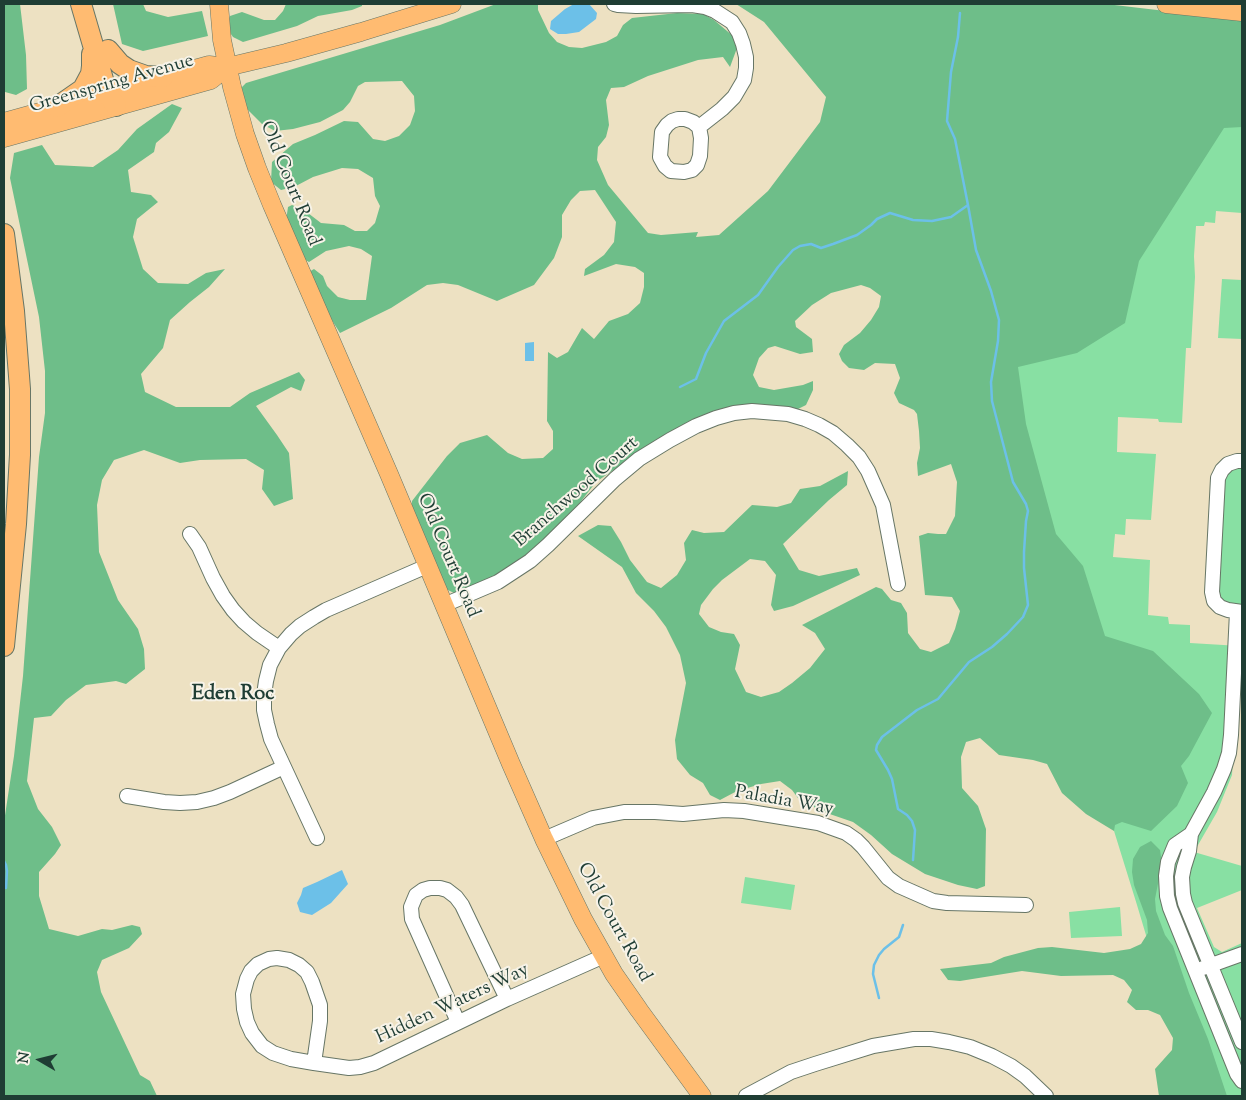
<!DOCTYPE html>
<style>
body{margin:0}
#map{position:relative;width:1246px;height:1100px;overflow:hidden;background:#ede1c2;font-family:"Sorts Mill Goudy",serif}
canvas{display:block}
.frame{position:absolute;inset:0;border:5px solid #1f3d34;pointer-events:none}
.north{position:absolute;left:15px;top:1035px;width:50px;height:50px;-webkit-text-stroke:4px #f7f3e8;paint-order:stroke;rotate:278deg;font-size:14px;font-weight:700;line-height:20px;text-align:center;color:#1f3d34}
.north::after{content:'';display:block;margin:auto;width:18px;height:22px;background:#1f3d34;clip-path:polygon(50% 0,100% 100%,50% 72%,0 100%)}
</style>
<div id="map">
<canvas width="1246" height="1100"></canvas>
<div class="frame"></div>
<div class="north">N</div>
</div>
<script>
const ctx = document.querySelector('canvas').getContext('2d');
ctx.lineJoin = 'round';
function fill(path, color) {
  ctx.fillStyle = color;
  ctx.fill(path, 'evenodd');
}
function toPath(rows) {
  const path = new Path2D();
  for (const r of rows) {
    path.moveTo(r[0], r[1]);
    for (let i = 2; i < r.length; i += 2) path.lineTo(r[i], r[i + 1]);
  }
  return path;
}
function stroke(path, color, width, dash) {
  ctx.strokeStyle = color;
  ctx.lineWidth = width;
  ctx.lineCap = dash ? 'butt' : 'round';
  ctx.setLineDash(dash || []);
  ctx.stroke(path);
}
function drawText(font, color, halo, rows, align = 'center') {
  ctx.font = font + ' "Sorts Mill Goudy",serif';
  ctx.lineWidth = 4;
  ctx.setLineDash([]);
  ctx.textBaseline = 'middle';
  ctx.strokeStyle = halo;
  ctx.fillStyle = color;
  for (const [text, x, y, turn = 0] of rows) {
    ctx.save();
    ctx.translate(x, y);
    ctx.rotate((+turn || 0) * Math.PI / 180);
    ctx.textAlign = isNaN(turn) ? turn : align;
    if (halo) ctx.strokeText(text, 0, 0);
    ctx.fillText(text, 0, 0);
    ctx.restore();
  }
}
const green = toPath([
 [921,4,1242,30,1242,213,1216,211,1215,223,1205,222,1204,226,1196,226,1194,256,1195,277,1191,348,1186,348,1182,423,1159,422,1158,419,1118,417,1117,452,1156,454,1151,520,1126,519,1125,535,1115,534,1113,557,1150,560,1148,615,1168,617,1169,624,1190,625,1190,643,1240,646,1232,775,1217,812,1194,852,1242,866,1242,890,1197,908,1214,947,1222,952,1242,943,1242,1096,1194,1096,1137,905,1110,818],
 [1222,279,1242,280,1242,339,1218,338],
 [1242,466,1242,608,1218,600,1220,495,1226,471],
 [745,877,795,885,791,910,741,903],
 [1120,907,1122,936,1071,938,1069,912]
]);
const forest = toPath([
 [4,4,20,4,26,55,27,89,16,95,5,92,4,90],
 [113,4,143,4,146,11,168,17,202,11,208,36,143,51,122,44],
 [286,4,362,4,362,6,352,10,318,16,297,26,243,42,233,37,226,27,230,16,242,12,264,20,275,20,283,11],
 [496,4,538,4,538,10,549,33,557,42,569,47,582,48,606,42,617,36,623,25,632,18,677,13,703,14,714,20,733,36,737,48,730,67,723,57,698,60,648,76,624,87,611,88,606,100,609,125,606,137,598,147,597,160,608,185,648,233,661,235,698,232,696,237,719,235,768,191,820,122,826,97,764,22,736,4,1106,4,1242,20,1242,127,1224,128,1139,261,1125,323,1077,353,1018,367,1026,424,1056,534,1083,566,1105,636,1153,651,1199,694,1212,713,1189,756,1181,766,1188,783,1177,806,1151,831,1122,822,1115,825,1114,831,1086,814,1062,793,1047,764,1033,760,999,755,980,738,966,742,961,757,962,788,978,806,986,829,985,886,977,889,958,885,925,874,892,854,871,835,853,822,821,811,798,798,792,790,780,781,761,784,737,791,720,800,710,795,703,783,690,775,677,759,675,740,686,683,680,655,666,627,654,611,636,593,622,567,578,536,598,525,611,526,621,542,630,560,647,582,661,588,677,575,686,560,684,543,692,530,704,533,724,532,752,505,777,507,791,503,800,489,820,486,848,471,847,485,829,500,783,544,799,570,819,576,857,568,860,575,793,606,774,611,771,605,776,575,765,561,750,559,722,580,713,589,701,605,699,614,709,627,721,632,734,634,740,645,735,669,746,692,761,697,779,692,792,683,810,668,825,649,815,633,802,625,876,587,882,589,891,600,901,603,907,613,908,633,920,649,931,652,949,643,955,629,960,611,952,597,925,595,919,536,928,533,938,534,946,534,955,516,957,482,951,464,918,476,917,463,920,448,919,431,917,414,914,410,899,403,894,393,900,378,895,364,875,363,864,370,849,368,842,361,839,354,844,345,860,333,871,320,879,307,881,296,870,288,861,285,831,293,812,305,795,321,796,327,812,339,813,352,800,354,775,346,768,348,759,358,753,375,759,387,774,390,803,385,813,381,813,390,806,405,796,410,762,405,736,406,647,447,596,482,558,531,526,556,485,583,458,595,446,589,411,515,412,501,447,456,460,443,487,435,508,453,522,459,543,458,553,449,553,431,547,421,548,352,557,358,568,352,582,328,594,339,609,321,628,314,640,303,644,287,644,273,635,267,616,264,584,276,585,269,604,255,614,242,616,222,595,190,580,191,571,200,562,215,562,237,554,258,534,285,497,301,458,285,443,283,427,285,391,308,340,333,311,287,307,273,314,269,323,276,327,286,338,297,350,300,366,300,372,256,361,249,349,246,326,251,309,262,300,257,286,221,288,207,292,205,304,210,321,223,344,225,355,231,367,231,375,223,380,206,375,196,373,178,358,169,342,168,313,177,294,187,281,190,271,182,272,162,293,144,315,135,344,121,358,122,373,139,385,141,399,136,410,125,415,111,414,96,402,81,365,82,358,86,350,102,343,110,320,122,293,129,275,131,262,124,244,106,240,89,246,83,440,25],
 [172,104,182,108,169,132,156,143,154,152,128,170,131,192,151,195,158,202,137,219,133,237,143,269,158,283,188,284,206,273,225,269,209,287,190,302,170,320,163,348,141,374,145,392,176,407,230,407,250,393,299,372,305,380,301,391,291,387,256,406,277,435,289,453,293,499,274,506,262,489,264,470,246,459,200,460,180,463,144,450,114,460,102,480,97,505,99,552,118,600,138,629,144,649,145,669,126,684,116,681,86,685,66,700,51,716,34,718,27,781,38,809,52,827,61,845,55,854,39,872,39,896,49,929,78,936,102,929,112,930,132,925,140,927,142,934,129,948,102,960,97,972,101,992,140,1075,150,1081,157,1096,4,1096,4,822,14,756,23,676,39,457,45,413,45,371,39,317,10,178,14,153,42,145,55,165,93,167,118,150,137,129],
 [1151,841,1160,850,1162,863,1155,899,1156,911,1165,935,1173,946,1189,993,1208,1039,1227,1096,1159,1096,1155,1069,1172,1050,1173,1038,1160,1015,1148,1010,1136,1010,1127,1002,1132,990,1124,980,1113,975,1061,976,1022,971,960,981,948,980,940,969,991,963,1004,957,1038,948,1052,947,1104,953,1130,949,1141,944,1148,933,1147,920,1134,885,1132,872,1133,859,1140,847]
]);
const water = toPath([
 [574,4,589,4,597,13,596,19,579,32,566,34,558,34,550,29,551,21,565,9],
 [534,342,534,361,525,361,525,343],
 [342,870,348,884,331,903,312,915,300,912,297,903,301,895,303,888,317,882]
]);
const stream = toPath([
 [680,387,696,379,706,353,724,321,758,295,778,267,793,250,800,246,811,244,821,248,833,244,857,235,871,225,877,219,890,213,913,220,932,221,951,217,968,205],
 [913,860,915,830,912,821,907,815,898,809,892,779,888,770,876,750,877,745,882,737,917,710,938,699,969,662,992,647,1007,634,1023,617,1028,605,1024,568,1024,552,1026,521,1028,511,1026,504,1013,482,992,401,991,382,998,341,999,320,991,291,976,250,968,205,955,139,947,121,951,72,958,37,960,13],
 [4,861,6,865,7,871,6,888],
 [879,998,873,974,874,965,879,955,884,949,899,937,903,925]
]);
const minor = toPath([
 [614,4,618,5,636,6,692,5,705,7,715,11,732,22,739,33,743,44,746,57,746,68,744,80,734,97,722,109,699,127,693,122,685,119,678,119,672,121,667,125,662,132,660,157,665,166,671,171,684,172,692,170,697,165,700,156,701,138,699,127],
 [1242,461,1237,461,1228,464,1222,470,1218,478,1212,592,1214,601,1220,607,1228,610,1242,612],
 [190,534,199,547,213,578,223,596,233,610,244,622,257,633,279,648],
 [444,605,498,582,530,561,548,545,615,479,639,459,670,440,696,426,716,418,734,413,752,411,788,414,805,419,819,425,833,433,847,445,859,457,868,471,883,505,898,584],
 [1237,612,1231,735,1229,753,1224,769,1214,792,1191,834,1189,851,1184,867,1182,877,1183,894,1185,903,1242,1042],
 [127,796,164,802,180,803,197,802,214,798,230,792,284,767],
 [1191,834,1175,845,1168,862,1166,876,1167,896,1170,908,1237,1074,1242,1081],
 [317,838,271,739,267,724,264,710,264,695,266,681,270,665,279,648,291,634,300,626,314,617,326,610,427,566],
 [544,839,593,818,624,812,655,812,683,814,724,810,744,811,818,823,846,833,856,840,863,847,888,878,899,886,933,901,947,903,1026,905],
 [1203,968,1242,954],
 [458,1022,412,919,411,907,416,895,423,890,430,888,440,888,447,890,456,897,462,905,507,999],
 [314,1063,320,1021,320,1005,312,982,307,972,299,965,289,960,277,958,269,959,258,964,251,971,247,979,243,994,244,1009,247,1022,252,1033,262,1046,273,1053,291,1059,314,1063,349,1068,360,1067,374,1063,507,999,604,956],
 [746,1096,791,1072,815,1064,873,1046,914,1039,931,1039,949,1042,970,1047,992,1056,1011,1066,1025,1076,1046,1096]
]);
const major = toPath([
 [219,4,222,40,232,87,245,134,257,168,272,205,389,474,511,764,544,839,583,919,614,974,639,1010,702,1096],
 [1166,4,1242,12],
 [4,122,209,65,227,67,286,53,361,32,452,4],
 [4,138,211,80,227,67]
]);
const highway = toPath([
 [81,4,107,93,116,106],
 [108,50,120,64,129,70,146,76,163,77],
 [57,107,83,89,91,74,92,66,92,54],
 [4,234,14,311,20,389,20,455,16,524,4,646]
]);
const streetNames = [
 ["Greenspring Avenue",112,85,-16],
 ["Old Court Road",289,184,68],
 ["Branchwood Court",577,493,-41],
 ["Old Court Road",447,556,67],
 ["Paladia Way",784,802,10],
 ["Old Court Road",613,923,61],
 ["Hidden Waters Way",453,1005,-25]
];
const neighbourhoodNames = [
 ["Eden Roc",233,696]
];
fill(green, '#88e0a3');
fill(forest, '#6ebe89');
fill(water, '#6cc0e8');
stroke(stream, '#6cc0e8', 2.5);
stroke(minor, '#677666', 16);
stroke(major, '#677666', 19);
stroke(highway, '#677666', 22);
stroke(minor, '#fff', 14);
stroke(major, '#ffbb71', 18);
stroke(highway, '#ffbb71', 20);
drawText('19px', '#1f3d34', '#f7f3e8', streetNames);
drawText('bold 20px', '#1f3d34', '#f7f3e8', neighbourhoodNames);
</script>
